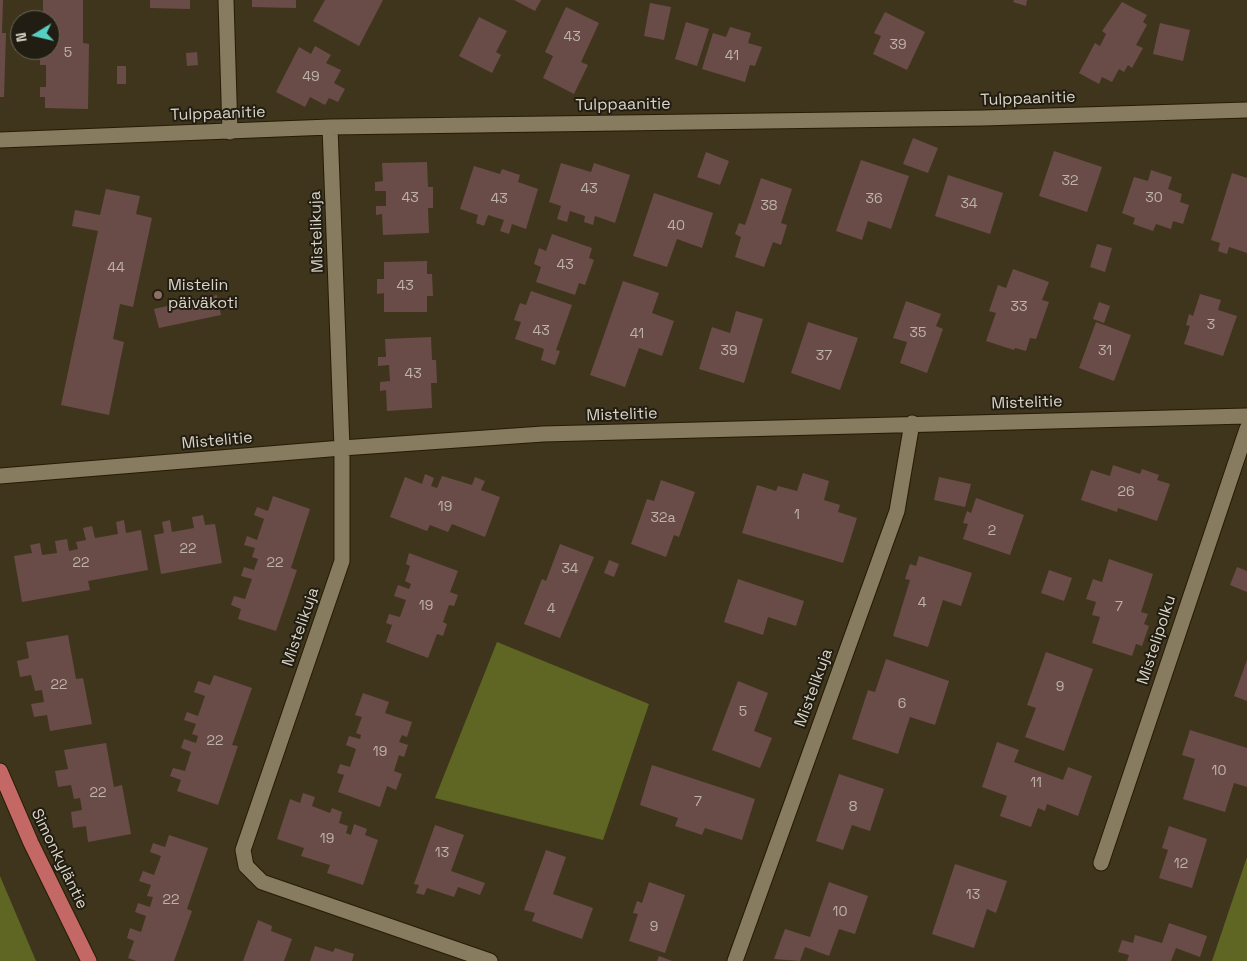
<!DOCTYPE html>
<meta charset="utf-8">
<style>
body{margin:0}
#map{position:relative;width:1247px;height:961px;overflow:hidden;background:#3f351c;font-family:"Space Grotesk",sans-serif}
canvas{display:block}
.north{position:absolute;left:10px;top:10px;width:50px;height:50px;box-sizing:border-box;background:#221d12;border:1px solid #6c665a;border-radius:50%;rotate:261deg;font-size:14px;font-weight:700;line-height:20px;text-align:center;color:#dad4c6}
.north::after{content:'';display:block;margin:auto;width:18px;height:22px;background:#57cec2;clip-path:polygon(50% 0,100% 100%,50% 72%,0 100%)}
</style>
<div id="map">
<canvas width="1247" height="961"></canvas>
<div class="north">N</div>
</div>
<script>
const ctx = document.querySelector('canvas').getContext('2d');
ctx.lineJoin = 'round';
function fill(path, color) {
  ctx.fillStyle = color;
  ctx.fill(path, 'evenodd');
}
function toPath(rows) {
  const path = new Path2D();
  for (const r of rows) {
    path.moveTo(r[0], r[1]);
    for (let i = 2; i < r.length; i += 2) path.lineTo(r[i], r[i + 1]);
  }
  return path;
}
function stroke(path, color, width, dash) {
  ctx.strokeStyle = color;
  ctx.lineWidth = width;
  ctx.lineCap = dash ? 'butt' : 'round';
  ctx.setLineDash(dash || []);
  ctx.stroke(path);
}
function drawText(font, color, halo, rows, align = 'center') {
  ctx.font = font + ' "Space Grotesk",sans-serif';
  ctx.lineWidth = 4;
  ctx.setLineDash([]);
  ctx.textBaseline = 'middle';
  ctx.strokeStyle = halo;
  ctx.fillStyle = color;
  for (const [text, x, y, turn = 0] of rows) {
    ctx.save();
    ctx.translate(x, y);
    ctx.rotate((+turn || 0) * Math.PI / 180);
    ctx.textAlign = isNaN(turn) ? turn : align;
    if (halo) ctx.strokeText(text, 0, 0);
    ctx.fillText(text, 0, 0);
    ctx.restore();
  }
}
const green = toPath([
 [497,642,649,704,603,840,435,798],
 [1247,857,1247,961,1212,961],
 [0,876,36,961,0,961]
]);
const building = toPath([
 [0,0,3,0,2,33,6,33,4,97,0,97],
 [43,0,83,0,83,43,89,44,88,109,45,108,45,97,40,97,40,87,46,87,46,65,40,65,40,57,46,57,47,50,50,50,50,20,35,20,35,14,43,14],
 [150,0,190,0,190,9,150,8],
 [252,0,296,0,296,8,252,7],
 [325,0,383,0,359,46,313,21],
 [514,0,541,0,535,11],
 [1014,0,1027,0,1026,6,1013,2],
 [1122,2,1147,15,1143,22,1147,25,1136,45,1143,48,1132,68,1128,65,1124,72,1119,69,1112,82,1102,77,1099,84,1079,73,1095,43,1100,46,1106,34,1102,31],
 [650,3,671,7,664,40,644,36],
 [566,7,599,23,581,62,588,65,574,94,543,78,553,56,545,52],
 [885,12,925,32,907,70,873,54,881,36,874,33],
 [479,17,507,31,496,52,501,55,492,73,459,56],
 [686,22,709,29,697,66,675,59],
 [1160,23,1190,30,1183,61,1153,54],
 [730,27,751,33,748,43,762,47,755,66,750,65,745,82,702,69,713,33,726,37],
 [315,46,331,55,326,63,341,70,334,83,345,89,338,102,329,98,325,105,310,97,305,107,276,92,299,47,311,54],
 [197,52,198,65,187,66,186,53],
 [117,66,126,66,126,84,117,84],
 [913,138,938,148,928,173,903,164],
 [1054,151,1102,167,1087,212,1039,196],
 [706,152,729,161,720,185,697,177],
 [861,160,909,176,891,229,868,221,862,240,836,231],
 [427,162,428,187,433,187,433,208,428,208,429,233,383,235,382,214,376,215,376,206,386,206,386,191,375,191,375,182,383,181,382,163],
 [561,163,591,172,594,163,630,175,615,223,595,216,593,225,584,222,585,216,570,211,567,222,557,219,561,206,549,202],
 [474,166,500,174,502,169,520,175,518,182,538,189,526,229,512,224,509,234,500,231,504,220,488,215,484,226,476,223,478,215,460,209],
 [1151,170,1172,177,1168,189,1182,194,1180,202,1189,205,1183,224,1173,221,1171,229,1156,224,1153,231,1133,224,1135,218,1122,213,1134,177,1148,181],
 [1232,173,1247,178,1247,253,1229,247,1227,254,1218,251,1220,243,1211,240],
 [948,175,1003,193,990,234,935,216],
 [761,178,792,189,781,223,787,225,781,245,773,242,764,267,735,257,741,237,735,234,739,223,745,225],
 [106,189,140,196,136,214,152,218,133,307,120,304,113,339,124,342,109,415,61,405,98,231,72,226,75,210,100,215],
 [654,193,713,213,702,248,677,239,667,267,633,256],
 [552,234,592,248,589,258,594,260,585,285,579,283,575,295,536,282,541,267,534,264,539,248,546,251],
 [1097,244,1112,248,1105,272,1090,267],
 [427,261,427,274,432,274,433,296,427,296,427,312,384,312,384,293,377,294,377,279,384,279,384,262],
 [1013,269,1049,282,1042,300,1049,302,1036,339,1030,338,1026,351,1015,348,1014,350,986,341,996,313,989,311,998,285,1006,288],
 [623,281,659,293,652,313,674,321,662,356,639,348,625,387,590,375],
 [531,291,572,305,556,350,560,351,555,365,541,360,544,349,515,339,521,322,514,320,520,303,526,305],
 [1200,294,1221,300,1218,310,1237,316,1223,356,1184,344,1190,326,1186,325,1189,314,1193,316],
 [217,295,221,315,159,328,154,309],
 [906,301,941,314,936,326,943,329,927,373,900,363,907,342,893,338],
 [1099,302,1110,306,1104,323,1093,319],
 [736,311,763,319,744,383,699,369,712,327,730,333],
 [808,322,858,338,840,390,791,373],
 [1096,322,1131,335,1114,381,1079,368],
 [431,337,432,360,436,360,437,383,431,383,432,408,387,411,386,390,380,391,380,382,390,381,389,365,378,366,378,357,386,357,385,339],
 [1113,465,1140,474,1142,469,1159,475,1157,480,1170,484,1157,521,1118,508,1117,512,1081,500,1091,470,1110,476],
 [803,473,829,481,824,500,840,505,838,512,857,518,843,563,742,533,757,485,776,491,778,486,797,491],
 [425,474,434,478,431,486,437,488,442,476,472,485,475,477,485,481,481,490,500,497,485,537,452,524,448,532,430,525,427,531,390,517,405,477,422,484],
 [939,477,971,484,965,507,934,500],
 [661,480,695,492,679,537,674,535,666,557,631,544,647,499,654,501],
 [273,496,310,509,291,568,297,570,276,631,238,619,241,609,231,605,234,596,245,599,252,579,241,576,244,567,254,570,258,559,252,557,255,548,244,545,247,536,257,540,264,519,254,515,257,507,268,511],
 [976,498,1024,515,1010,555,963,539,968,524,963,523,967,511,971,513],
 [203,515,205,525,215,524,222,563,161,574,154,535,164,533,162,522,170,520,172,532,194,528,192,517],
 [124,520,126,533,141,530,148,570,88,581,90,590,22,602,14,556,32,553,30,545,40,543,42,555,57,553,55,541,67,539,69,551,78,549,76,542,86,540,83,528,92,526,95,538,118,534,116,522],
 [560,544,594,557,560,638,524,624,542,579,546,581],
 [409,553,458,571,450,592,458,595,454,606,449,605,443,622,447,624,443,636,437,634,428,658,386,642,392,625,386,623,389,614,400,617,406,600,394,596,398,585,409,589,411,584,405,581,410,566,406,564],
 [919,556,972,573,961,606,943,600,928,647,893,636,910,580,905,579,910,564,916,566],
 [1109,559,1153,574,1141,612,1148,614,1144,624,1149,626,1142,646,1136,644,1132,656,1092,643,1100,617,1092,615,1096,602,1086,599,1093,579,1102,582],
 [609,560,619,564,614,577,604,573],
 [1237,567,1247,571,1247,592,1230,585],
 [1049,570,1072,578,1064,601,1041,593],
 [738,579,804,601,796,626,768,617,763,635,724,622],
 [68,635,76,679,83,678,92,724,50,731,47,715,34,717,31,704,44,702,42,690,35,691,31,675,20,677,17,661,29,658,26,642],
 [1046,652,1093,669,1064,751,1025,737,1036,708,1027,705],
 [886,659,949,681,935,725,910,717,898,754,852,739,868,690,875,692],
 [1247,660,1247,701,1234,696],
 [214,675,252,688,232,745,238,746,218,805,177,791,181,780,170,776,173,768,185,771,191,752,181,748,184,739,196,743,198,736,192,734,196,724,184,720,187,712,198,716,205,696,194,692,198,681,210,685],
 [738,681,768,693,754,731,772,738,760,768,712,750],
 [363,693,389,702,385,713,412,722,407,737,402,735,399,742,408,745,404,757,399,755,394,771,402,774,396,790,387,786,380,807,338,792,344,775,337,773,340,764,350,767,356,749,346,745,349,736,360,739,361,735,356,733,362,717,355,715],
 [1190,730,1247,748,1247,787,1234,783,1225,812,1183,799,1195,759,1182,755],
 [997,742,1019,750,1014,762,1063,780,1068,767,1092,776,1078,816,1047,804,1045,811,1038,808,1031,827,1000,816,1007,796,982,787],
 [106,743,114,787,122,785,131,834,88,842,86,826,73,828,71,812,82,810,80,798,74,799,71,785,58,787,55,771,68,769,64,750],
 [652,765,755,799,742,840,705,828,702,835,675,826,678,818,640,805],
 [839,774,884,789,870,831,852,825,843,850,816,841],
 [303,793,315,797,312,806,330,813,332,808,342,812,339,823,348,826,346,833,351,835,354,824,367,829,365,835,378,840,363,885,327,873,330,865,301,856,304,848,277,839,290,799,300,803],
 [435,825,464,835,451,871,485,883,480,895,458,887,454,897,427,888,424,895,416,893,419,885,414,884],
 [1169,826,1207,839,1192,888,1159,878,1168,850,1162,848],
 [169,835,208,848,187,909,192,911,174,961,136,961,128,958,134,941,127,938,130,928,141,932,146,916,135,912,138,903,150,907,153,897,147,896,151,885,139,881,143,871,154,875,161,856,150,852,153,843,165,847],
 [546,850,566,857,553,894,593,908,582,939,532,921,535,913,524,910],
 [955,864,1007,881,996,913,987,909,974,948,932,934],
 [649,882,685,895,665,953,629,941,638,914,633,913,637,901,642,903],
 [829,882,868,896,855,934,839,929,829,956,805,947,800,961,774,959,785,929,810,937],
 [258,920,272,926,271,931,292,939,284,961,243,961],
 [1169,923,1207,936,1200,957,1176,948,1171,961,1127,961,1129,955,1118,952,1122,940,1133,943,1135,935,1162,943],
 [315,946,333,952,335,948,354,954,352,961,310,961],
 [659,956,672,961,657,961]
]);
const minor = toPath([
 [226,0,230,132],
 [330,127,342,448,342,561,243,850,246,866,262,882,490,961],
 [0,140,330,127,983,118,1247,110],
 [0,476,342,448,543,434,1247,416],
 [1101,863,1247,429],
 [735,961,897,511,912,423]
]);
const major = toPath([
 [0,771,31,843,89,961]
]);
const markers = [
 [158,295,5,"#8d6e63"]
];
const numberNames = [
 ["43",572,37],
 ["39",898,45],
 ["5",68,53],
 ["41",732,56],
 ["49",311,77],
 ["32",1070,181],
 ["43",589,189],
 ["43",410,198],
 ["30",1154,198],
 ["43",499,199],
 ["36",874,199],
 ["34",969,204],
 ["38",769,206],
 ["40",676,226],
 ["43",565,265],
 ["44",116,268],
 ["43",405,286],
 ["33",1019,307],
 ["3",1211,325],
 ["43",541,331],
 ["35",918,333],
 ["41",637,334],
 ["39",729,351],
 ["31",1105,351],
 ["37",824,356],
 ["43",413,374],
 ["26",1126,492],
 ["19",445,507],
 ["1",797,515],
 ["32a",663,518],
 ["2",992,531],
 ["22",188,549],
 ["22",81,563],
 ["22",275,563],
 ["34",570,569],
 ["4",922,603],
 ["19",426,606],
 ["7",1119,607],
 ["4",551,609],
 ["22",59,685],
 ["9",1060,687],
 ["6",902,704],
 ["5",743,712],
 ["22",215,741],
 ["19",380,752],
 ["10",1219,771],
 ["11",1036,783],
 ["22",98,793],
 ["7",698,802],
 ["8",853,807],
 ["19",327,839],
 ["13",442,853],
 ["12",1181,864],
 ["13",973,895],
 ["22",171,900],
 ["10",840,912],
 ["9",654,927]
];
const streetNames = [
 ["Tulppaanitie",1028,99,-2],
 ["Tulppaanitie",623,105,-1],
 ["Tulppaanitie",218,114,-2],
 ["Mistelikuja",317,232,-92],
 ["Mistelitie",1027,403,-2],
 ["Mistelitie",622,415,-2],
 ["Mistelitie",217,441,-5],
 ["Mistelikuja",301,627,-71],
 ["Mistelipolku",1157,640,-72],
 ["Mistelikuja",814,688,-70],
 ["Simonkyläntie",59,859,64]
];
const poiNames = [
 ["Mistelin",168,286],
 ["päiväkoti",168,304]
];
fill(green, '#5f6522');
fill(building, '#694c47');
stroke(minor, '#261c04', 17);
stroke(major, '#261c04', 17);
stroke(minor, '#877b60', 15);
stroke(major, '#c36865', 15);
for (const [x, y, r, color] of markers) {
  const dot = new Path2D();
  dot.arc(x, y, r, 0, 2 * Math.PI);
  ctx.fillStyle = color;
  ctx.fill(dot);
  stroke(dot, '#221d12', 2);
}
drawText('14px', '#beb2a6', null, numberNames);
drawText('16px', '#dad4c6', '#221d12', streetNames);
drawText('16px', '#dad4c6', '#221d12', poiNames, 'left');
</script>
